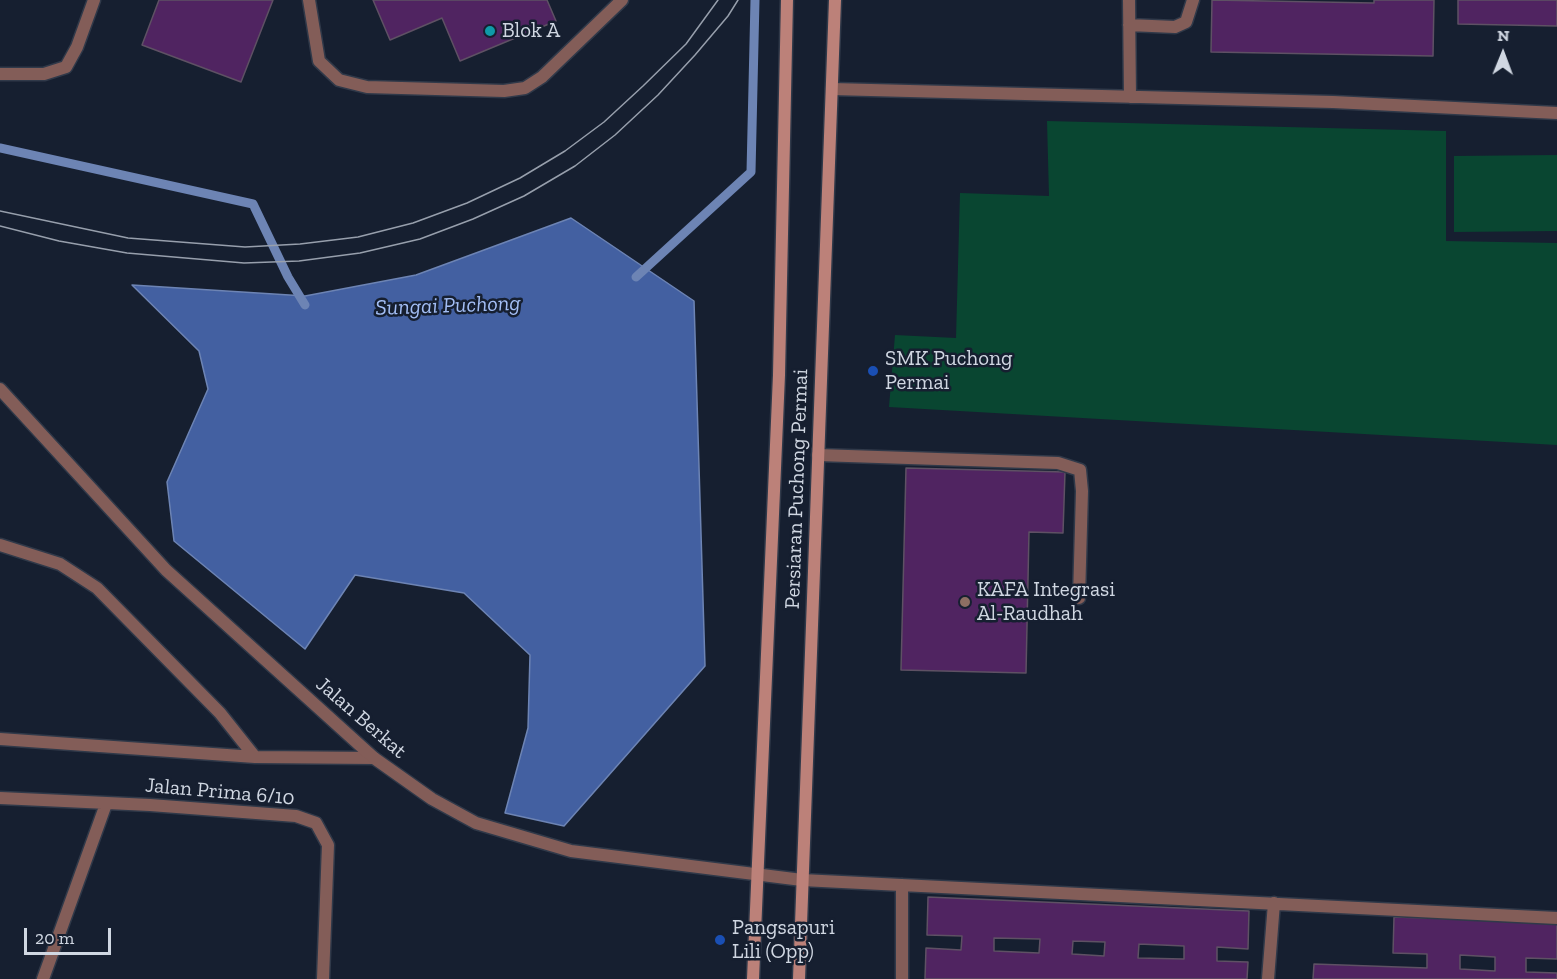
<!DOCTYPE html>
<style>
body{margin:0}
#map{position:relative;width:1557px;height:979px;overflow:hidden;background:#161f30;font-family:"Zilla Slab",serif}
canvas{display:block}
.north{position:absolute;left:1473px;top:24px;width:60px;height:60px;-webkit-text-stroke:4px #161f30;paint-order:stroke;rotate:1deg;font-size:16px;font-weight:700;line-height:24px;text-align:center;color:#d0d7e2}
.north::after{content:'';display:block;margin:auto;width:21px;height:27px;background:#d0d7e2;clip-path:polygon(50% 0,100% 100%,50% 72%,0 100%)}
.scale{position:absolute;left:24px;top:928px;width:87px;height:27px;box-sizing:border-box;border:3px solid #d0d7e2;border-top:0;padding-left:8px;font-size:18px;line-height:21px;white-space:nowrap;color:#d0d7e2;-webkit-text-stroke:4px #161f30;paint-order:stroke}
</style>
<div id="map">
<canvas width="1557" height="979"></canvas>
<div class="north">N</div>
<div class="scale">20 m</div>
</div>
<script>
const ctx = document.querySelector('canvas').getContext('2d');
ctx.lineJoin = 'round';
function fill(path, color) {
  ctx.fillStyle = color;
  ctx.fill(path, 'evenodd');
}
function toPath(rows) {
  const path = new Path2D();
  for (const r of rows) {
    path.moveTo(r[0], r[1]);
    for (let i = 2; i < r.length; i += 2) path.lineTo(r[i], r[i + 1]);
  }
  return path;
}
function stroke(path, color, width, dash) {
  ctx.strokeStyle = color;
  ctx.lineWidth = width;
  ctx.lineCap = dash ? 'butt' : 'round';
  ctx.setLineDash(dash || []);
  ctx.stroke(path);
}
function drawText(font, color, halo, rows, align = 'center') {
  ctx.font = font + ' "Zilla Slab",serif';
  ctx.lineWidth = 5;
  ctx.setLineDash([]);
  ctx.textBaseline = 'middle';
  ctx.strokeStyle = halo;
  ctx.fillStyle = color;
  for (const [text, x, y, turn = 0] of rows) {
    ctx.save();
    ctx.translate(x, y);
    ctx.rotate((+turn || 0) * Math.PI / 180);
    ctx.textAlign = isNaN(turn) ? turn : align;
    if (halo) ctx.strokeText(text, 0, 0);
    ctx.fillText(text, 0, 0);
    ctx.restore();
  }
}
const green = toPath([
 [1047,121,1446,131,1446,241,1557,243,1557,445,889,407,895,335,956,338,960,193,1049,196],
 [1557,155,1557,231,1454,232,1454,156]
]);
const water = toPath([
 [571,218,694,301,705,666,564,826,505,813,528,728,530,655,464,593,355,575,305,649,174,541,167,482,208,389,199,351,132,285,305,296,416,275,571,218]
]);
const stream = toPath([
 [0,148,253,204,288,277,305,305],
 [636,277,751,172,755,0]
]);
const building = toPath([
 [159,0,273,0,241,82,142,45,159,0],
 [373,0,547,0,556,21,460,61,442,18,390,40,373,0],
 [1212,0,1374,3,1374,0,1434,0,1433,56,1211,52,1212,0],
 [1458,0,1557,0,1557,26,1458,24,1458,0],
 [906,468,1065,472,1063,533,1029,532,1026,673,901,670,906,468],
 [928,897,1249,911,1248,949,1217,947,1217,961,1248,962,1247,979,925,979,926,948,961,950,962,936,927,935,928,897],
 [994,938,1040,939,1039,953,994,951,994,938],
 [1073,941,1105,942,1104,956,1072,954,1073,941],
 [1139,944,1184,946,1184,959,1138,958,1139,944],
 [1394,917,1557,922,1557,959,1526,958,1526,972,1557,973,1557,979,1313,979,1314,964,1427,968,1427,954,1393,953,1394,917],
 [1460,955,1495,957,1495,971,1460,969,1460,955]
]);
const service = toPath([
 [309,0,319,61,339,80,367,87,504,91,525,88,542,77,622,0],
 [1129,0,1130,97],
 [1129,25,1175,27,1186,22,1193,0],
 [0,74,44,74,66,67,77,47,94,0],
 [832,89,1333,102,1557,113],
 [818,455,1058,463,1080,470,1082,491,1079,598],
 [0,545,60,564,97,588,220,713,255,757,374,758],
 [0,739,255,757],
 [802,880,1557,918],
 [902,979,902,885],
 [1268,979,1274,903]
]);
const minor = toPath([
 [0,798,150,805,296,816,316,823,328,845,323,979],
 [43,979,106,804]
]);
const tertiary = toPath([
 [0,389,166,570,374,758,432,799,476,823,571,851,802,880]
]);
const secondary = toPath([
 [753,979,779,375,787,0],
 [799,979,835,0]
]);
const tram = toPath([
 [0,211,128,238,245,247,300,244,358,237,413,223,467,203,520,178,565,151,604,122,643,86,686,44,718,0],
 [0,226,59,241,127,253,244,263,299,261,360,253,420,239,473,219,524,196,575,166,615,135,658,95,695,55,728,16,738,0]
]);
const markers = [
 [490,31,6,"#0f9aa8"],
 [873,371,6,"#1a4fb4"],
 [965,602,6,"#8d6e63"],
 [720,940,6,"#1a4fb4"]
];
const poiNames = [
 ["Blok A",502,31],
 ["SMK Puchong",885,359],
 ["Permai",885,383],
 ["KAFA Integrasi",977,590],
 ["Al-Raudhah",977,614],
 ["Pangsapuri",732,928],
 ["Lili (Opp)",732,952]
];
const streetNames = [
 ["Persiaran Puchong Permai",797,489,-88],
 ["Jalan Berkat",361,718,41],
 ["Jalan Prima 6/10",220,792,5]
];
const waterNames = [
 ["Sungai Puchong",448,306,-2]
];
fill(green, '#094631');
fill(water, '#4360a1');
stroke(water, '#6d84b4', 1.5);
stroke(stream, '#6d84b4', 9);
fill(building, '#502461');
stroke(building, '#5e5164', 1.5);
stroke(service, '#303949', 15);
stroke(minor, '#303949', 15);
stroke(tertiary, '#303949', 15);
stroke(secondary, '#303949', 15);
stroke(service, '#835d58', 12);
stroke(minor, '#835d58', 12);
stroke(tertiary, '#835d58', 12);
stroke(secondary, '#bc8179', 12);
stroke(tram, '#979fac', 1.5);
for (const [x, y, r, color] of markers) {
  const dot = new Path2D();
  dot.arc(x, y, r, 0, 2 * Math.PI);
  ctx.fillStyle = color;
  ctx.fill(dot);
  stroke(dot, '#161f30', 2);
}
drawText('21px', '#d0d7e2', '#161f30', poiNames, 'left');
drawText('21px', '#d0d7e2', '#161f30', streetNames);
drawText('italic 22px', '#a3bef5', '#161f30', waterNames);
</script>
